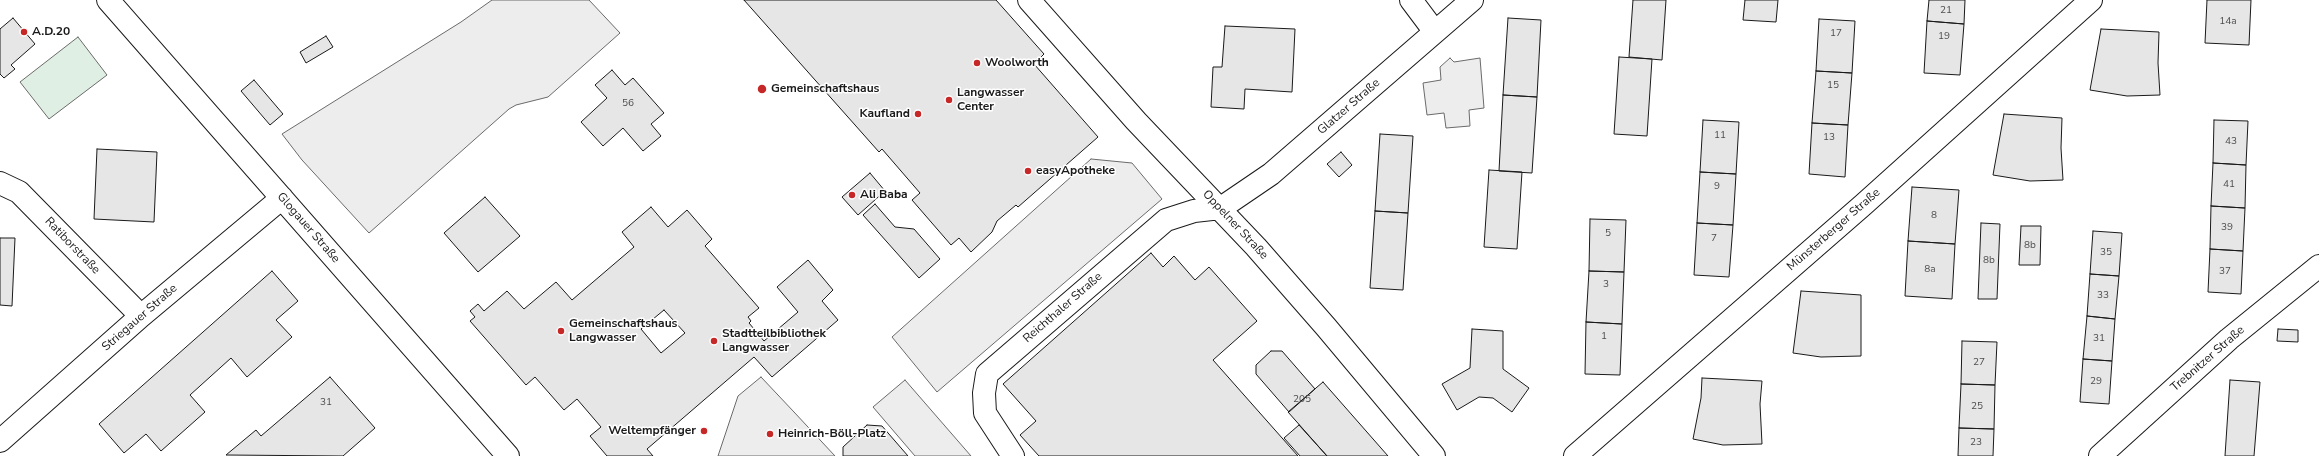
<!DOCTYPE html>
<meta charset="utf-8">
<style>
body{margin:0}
canvas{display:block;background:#fff}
</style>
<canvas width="2319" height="456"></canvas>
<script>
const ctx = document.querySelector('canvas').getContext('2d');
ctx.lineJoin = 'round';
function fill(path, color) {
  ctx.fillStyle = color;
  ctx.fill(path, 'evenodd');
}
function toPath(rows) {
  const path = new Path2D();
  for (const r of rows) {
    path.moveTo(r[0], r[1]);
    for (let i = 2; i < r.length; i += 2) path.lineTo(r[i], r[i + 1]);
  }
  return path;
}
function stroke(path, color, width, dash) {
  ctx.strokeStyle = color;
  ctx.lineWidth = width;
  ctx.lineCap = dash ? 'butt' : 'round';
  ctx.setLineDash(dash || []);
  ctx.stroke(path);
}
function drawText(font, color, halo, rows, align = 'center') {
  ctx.font = font + ' "Nunito Sans",sans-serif';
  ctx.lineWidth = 3;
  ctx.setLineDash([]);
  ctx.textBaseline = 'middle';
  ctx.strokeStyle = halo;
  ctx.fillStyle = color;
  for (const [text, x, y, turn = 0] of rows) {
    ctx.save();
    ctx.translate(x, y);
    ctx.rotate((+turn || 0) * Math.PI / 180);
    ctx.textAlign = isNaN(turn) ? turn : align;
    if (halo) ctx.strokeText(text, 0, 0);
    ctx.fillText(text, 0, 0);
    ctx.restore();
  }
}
const green = toPath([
 [78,37,107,75,49,119,20,82,78,37]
]);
const parking = toPath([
 [492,0,589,0,620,33,548,97,516,105,509,109,369,233,302,160,282,134,461,22,492,0],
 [1450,58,1454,62,1480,58,1484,108,1469,110,1470,126,1446,128,1444,113,1427,115,1423,83,1441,80,1440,67,1450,58],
 [1091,159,1132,163,1162,199,937,392,892,337,1091,159],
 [761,377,794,412,835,456,718,456,738,396,761,377],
 [905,380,971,456,915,456,873,407,905,380]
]);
const building = toPath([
 [744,0,996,0,1044,54,1034,64,1098,137,1018,207,1016,205,997,221,992,232,971,252,959,238,951,245,912,200,920,193,882,149,879,152,744,0],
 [1633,0,1666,0,1662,60,1629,57,1633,0],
 [1745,0,1778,0,1776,22,1743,20,1745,0],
 [1929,0,1965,0,1964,24,1927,21,1929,0],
 [2207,0,2251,0,2249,45,2205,43,2207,0],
 [13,18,35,44,11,65,15,69,4,78,0,74,0,29,13,18],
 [1508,18,1541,20,1537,97,1503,95,1508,18],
 [1819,19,1855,21,1852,73,1816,71,1819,19],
 [1927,21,1964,24,1960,75,1924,73,1927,21],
 [1225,26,1295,29,1292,92,1245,89,1244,109,1211,107,1213,67,1222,67,1225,26],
 [2101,29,2159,32,2158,63,2160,95,2127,96,2090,90,2101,29],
 [326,36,333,47,306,63,300,52,326,36],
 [1619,57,1652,59,1647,136,1614,134,1619,57],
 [612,70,625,85,633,78,664,113,651,124,661,136,643,151,623,128,603,146,581,122,607,98,595,85,612,70],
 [1816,71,1852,73,1848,125,1812,123,1816,71],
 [254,80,283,114,270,125,241,91,254,80],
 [1503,95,1537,97,1532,173,1499,171,1503,95],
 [2004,114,2062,118,2061,148,2063,180,2030,181,1993,175,2004,114],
 [1703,120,1739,122,1736,174,1700,172,1703,120],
 [2214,120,2248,121,2246,165,2213,163,2214,120],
 [1812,123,1848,125,1845,177,1809,174,1812,123],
 [1380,134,1413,136,1408,213,1375,211,1380,134],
 [97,149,157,152,154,222,94,219,97,149],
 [1341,152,1352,165,1339,177,1327,164,1341,152],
 [2213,163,2246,165,2245,208,2211,206,2213,163],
 [1489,170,1522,172,1517,249,1484,247,1489,170],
 [1700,172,1736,174,1733,225,1697,223,1700,172],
 [870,173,885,191,858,215,842,197,870,173],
 [1912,187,1959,190,1955,244,1908,241,1912,187],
 [485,197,520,236,478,272,444,233,485,197],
 [875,204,895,227,914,229,940,259,919,278,863,215,875,204],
 [2211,206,2245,208,2243,251,2210,249,2211,206],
 [651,207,668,227,687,210,712,239,705,246,759,308,748,317,751,321,749,323,764,341,798,312,777,287,808,260,833,290,822,301,838,320,772,377,754,357,647,449,653,456,607,456,590,436,601,427,577,399,564,410,535,377,526,385,470,321,475,317,470,311,478,304,484,311,507,291,524,309,556,282,572,300,634,247,622,232,651,207],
 [664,310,685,333,661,353,641,329,664,310],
 [1375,211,1408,213,1403,290,1370,288,1375,211],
 [1590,219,1626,220,1624,272,1589,271,1590,219],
 [1697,223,1733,225,1729,277,1694,275,1697,223],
 [1981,223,2000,224,1997,299,1978,299,1981,223],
 [2021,226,2041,226,2040,265,2019,265,2021,226],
 [2093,231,2122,233,2119,276,2090,274,2093,231],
 [0,238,15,238,12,306,0,305,0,238],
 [1908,241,1955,244,1952,299,1905,296,1908,241],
 [2210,249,2243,251,2241,294,2208,292,2210,249],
 [1151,253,1163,267,1174,256,1195,280,1209,267,1257,321,1213,360,1298,456,1039,456,1020,435,1036,421,1003,384,1151,253],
 [272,271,298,301,276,320,292,337,247,377,231,358,190,395,205,412,161,451,146,434,124,453,99,424,272,271],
 [1589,271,1624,272,1622,324,1586,322,1589,271],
 [2090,274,2119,276,2115,319,2087,316,2090,274],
 [1801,291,1861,295,1861,356,1821,357,1793,353,1801,291],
 [2087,316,2115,319,2112,361,2083,359,2087,316],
 [1586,322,1622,324,1620,375,1585,374,1586,322],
 [1472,329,1503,331,1503,369,1529,388,1512,412,1493,398,1479,397,1457,410,1442,384,1470,368,1472,329],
 [2278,329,2298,330,2298,342,2277,341,2278,329],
 [1962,341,1997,342,1995,385,1961,384,1962,341],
 [1271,351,1282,351,1315,389,1289,412,1256,374,1256,365,1271,351],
 [2083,359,2112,361,2109,404,2080,402,2083,359],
 [330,377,375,428,343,456,226,455,256,430,261,436,330,377],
 [1702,378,1762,381,1760,404,1762,444,1723,445,1693,439,1701,398,1702,378],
 [2230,380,2260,382,2254,456,2225,456,2230,380],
 [1323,382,1388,456,1327,456,1288,412,1323,382],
 [1961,384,1995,385,1994,429,1959,428,1961,384],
 [867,425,882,426,908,456,843,456,843,447,867,425],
 [1299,425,1327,456,1300,456,1284,438,1299,425],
 [1959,428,1994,429,1993,456,1958,456,1959,428]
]);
const minor = toPath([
 [108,0,508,456],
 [1029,0,1136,121,1256,247,1326,327,1434,456],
 [1411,0,1435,32],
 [0,183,19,192,141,316],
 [0,441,141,316,282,198],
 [1013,456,985,413,984,393,987,374,1166,220,1194,211,1221,208,1271,174,1472,0],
 [1575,456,1863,205,2091,0],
 [2100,456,2229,339,2319,266]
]);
const markers = [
 [24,32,4,"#c62828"],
 [977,63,4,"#c62828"],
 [762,89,5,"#c62828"],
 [949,100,4,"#c62828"],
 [918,114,4,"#c62828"],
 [1028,171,4,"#c62828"],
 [852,195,4,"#c62828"],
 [561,331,4,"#c62828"],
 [714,341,4,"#c62828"],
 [704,431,4,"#c62828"],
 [770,434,4,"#c62828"]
];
const numberNames = [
 ["21",1946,11],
 ["14a",2228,22],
 ["17",1836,34],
 ["19",1944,37],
 ["15",1833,86],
 ["56",628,104],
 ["11",1720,136],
 ["13",1829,138],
 ["43",2231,142],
 ["41",2229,185],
 ["9",1717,187],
 ["8",1934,216],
 ["39",2227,228],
 ["5",1608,234],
 ["7",1714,239],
 ["8b",2030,246],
 ["35",2106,253],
 ["8b",1989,261],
 ["8a",1930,270],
 ["37",2225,272],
 ["3",1606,285],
 ["33",2103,296],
 ["1",1604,337],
 ["31",2099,339],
 ["27",1979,363],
 ["29",2096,382],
 ["205",1302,400],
 ["31",326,403],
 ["25",1977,407],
 ["23",1976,443]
];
const poiNames = [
 ["A.D.20",32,32],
 ["Woolworth",985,63],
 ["Gemeinschaftshaus",771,89],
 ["Langwasser",957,93],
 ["Center",957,107],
 ["Kaufland",910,114,"right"],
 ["easyApotheke",1036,171],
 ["Ali Baba",860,195],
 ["Gemeinschaftshaus",569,324],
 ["Langwasser",569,338],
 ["Stadtteilbibliothek",722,334],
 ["Langwasser",722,348],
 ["Weltempfänger",696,431,"right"],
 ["Heinrich-Böll-Platz",778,434]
];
const streetNames = [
 ["Glatzer Straße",1349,107,-41],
 ["Oppelner Straße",1235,225,47],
 ["Glogauer Straße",308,228,49],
 ["Münsterberger Straße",1834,230,-41],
 ["Ratiborstraße",72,246,46],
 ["Reichthaler Straße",1063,308,-41],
 ["Striegauer Straße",140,318,-41],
 ["Trebnitzer Straße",2208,359,-41]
];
fill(green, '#e0efe3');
stroke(green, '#6a6a6a', 1);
fill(parking, '#ededed');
stroke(parking, '#6a6a6a', 1);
fill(building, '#e6e6e6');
stroke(building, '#1a1a1a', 1);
stroke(minor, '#1a1a1a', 24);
stroke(minor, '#fff', 22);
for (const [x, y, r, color] of markers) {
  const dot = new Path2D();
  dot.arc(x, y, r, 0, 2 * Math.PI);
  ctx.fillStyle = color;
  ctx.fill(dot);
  stroke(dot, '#fff', 1.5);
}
drawText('10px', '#4d4d4d', null, numberNames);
drawText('bold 12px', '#1a1a1a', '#fff', poiNames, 'left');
drawText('12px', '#1a1a1a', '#fff', streetNames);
</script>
